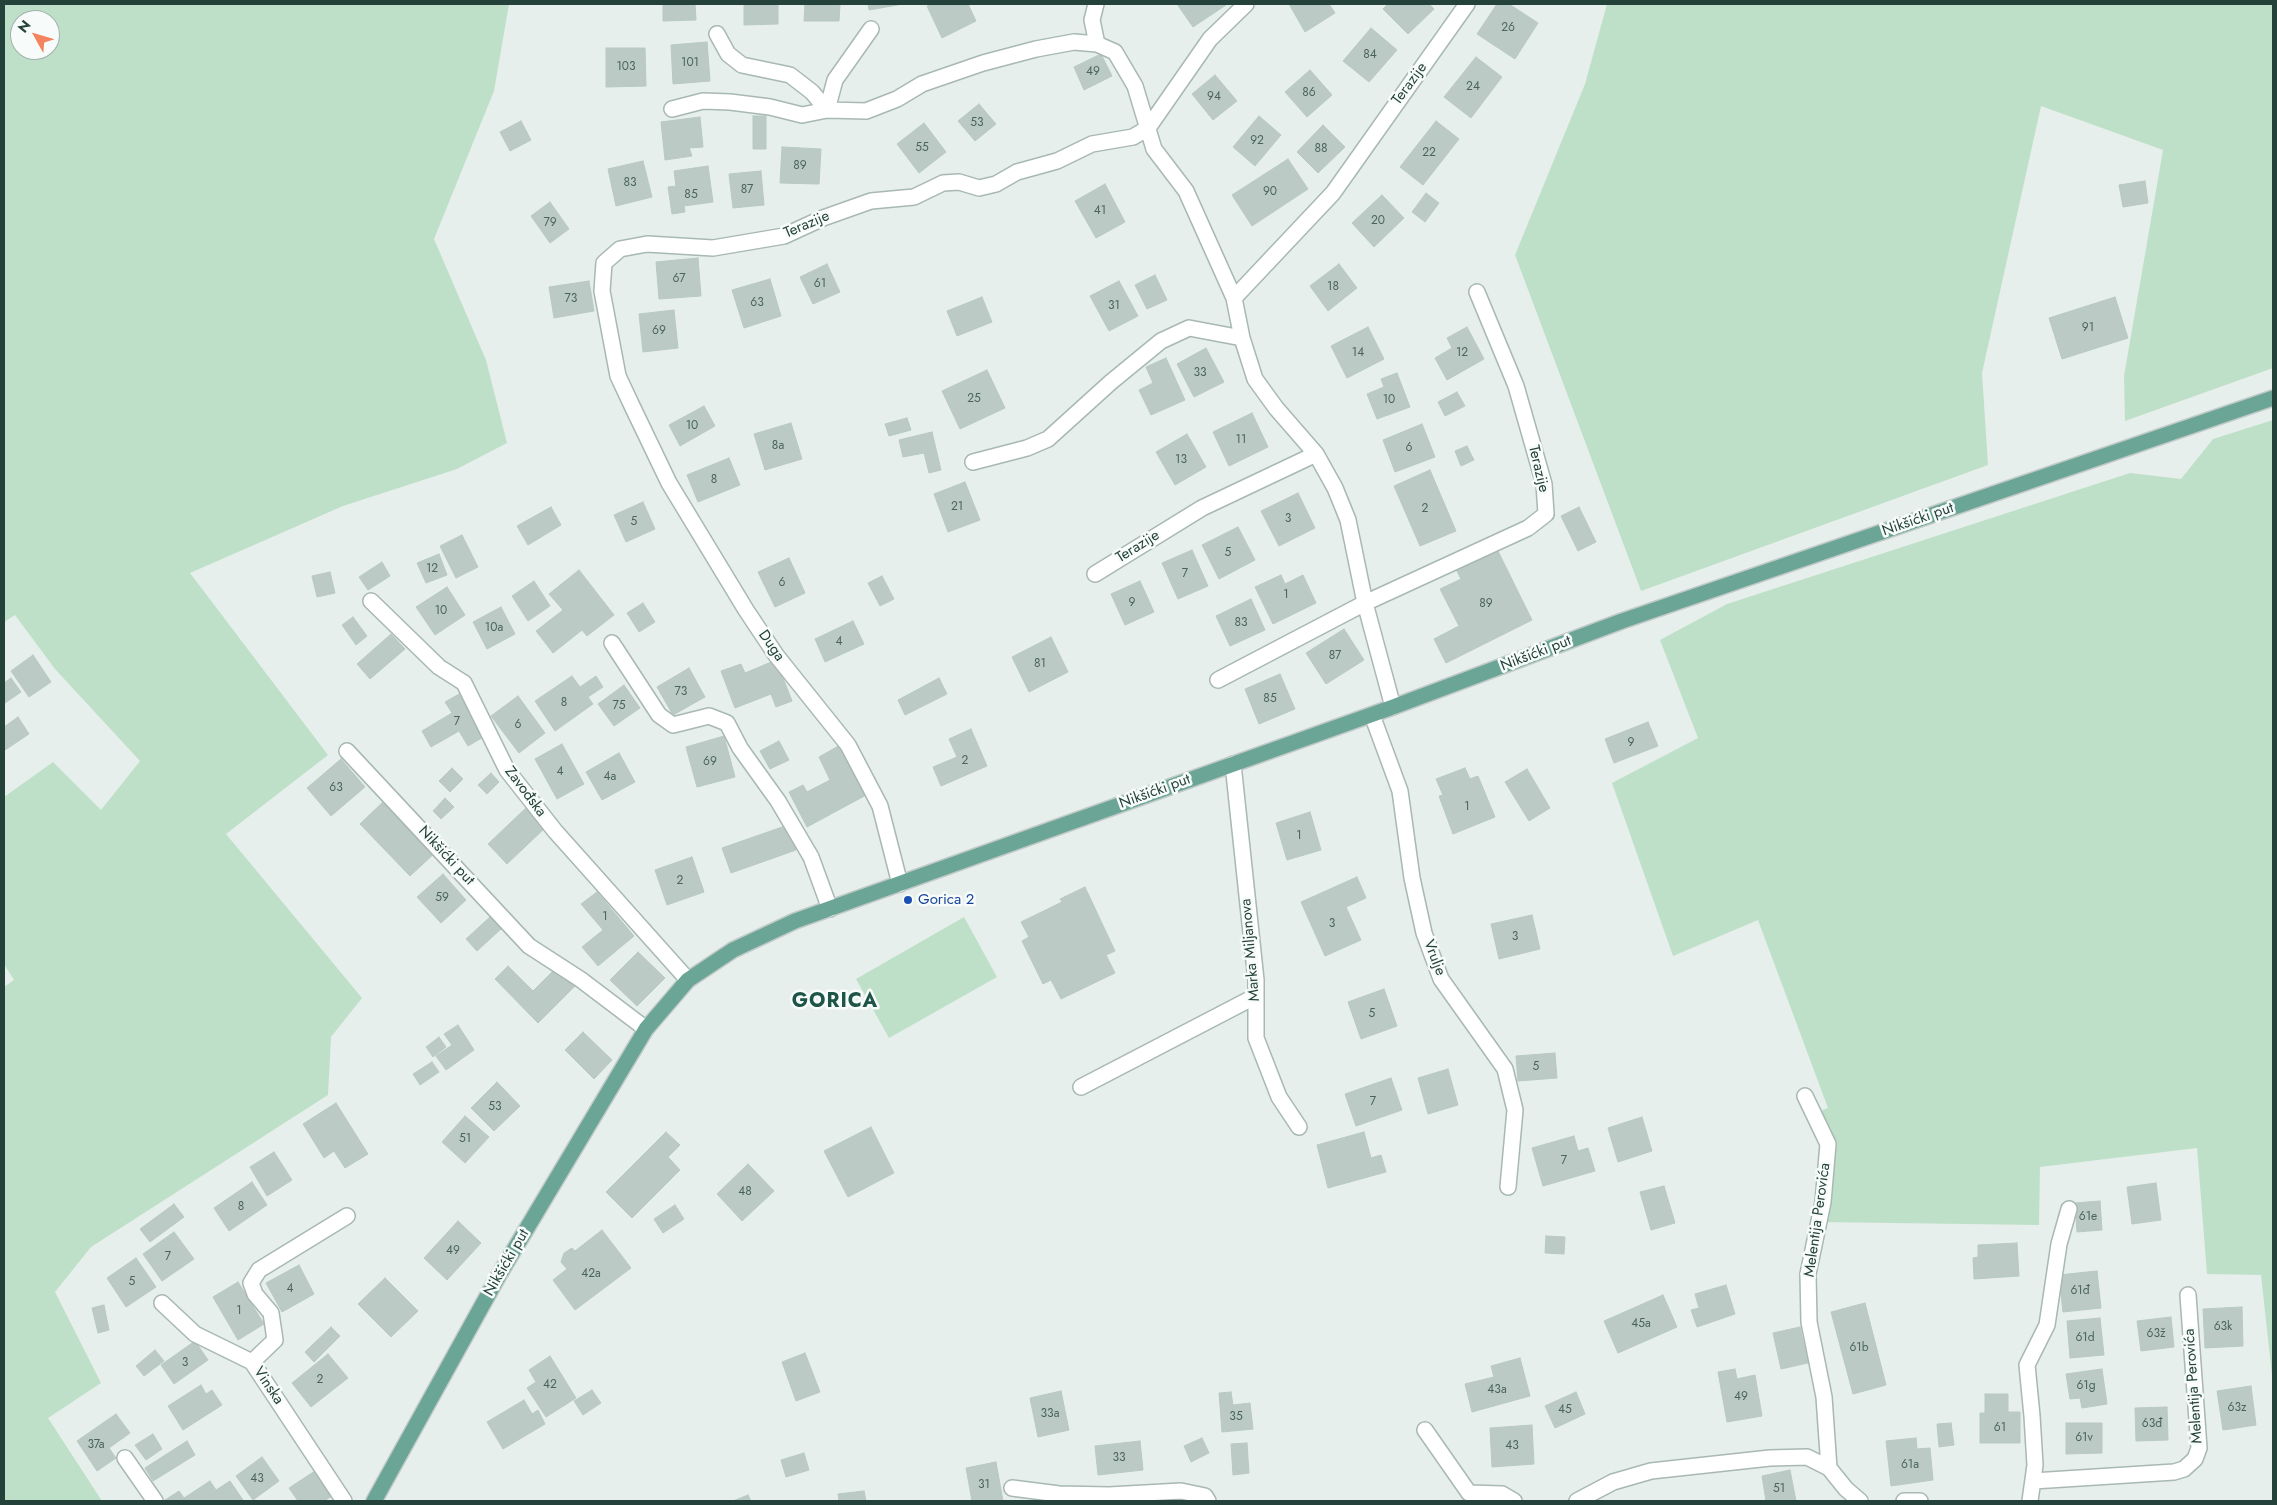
<!DOCTYPE html>
<meta charset="utf-8">
<style>
body{margin:0}
#map{position:relative;width:2277px;height:1505px;overflow:hidden;background:#e6efeb;font-family:Jost,sans-serif}
canvas{display:block}
.frame{position:absolute;inset:0;border:5px solid #24423a;pointer-events:none}
.north{position:absolute;left:10px;top:10px;width:50px;height:50px;box-sizing:border-box;background:#f7fbf9;border:1px solid #a3b1ad;border-radius:50%;rotate:309deg;font-size:14px;font-weight:700;line-height:20px;text-align:center;color:#24423a}
.north::after{content:'';display:block;margin:auto;width:18px;height:22px;background:#f4845f;clip-path:polygon(50% 0,100% 100%,50% 72%,0 100%)}
</style>
<div id="map">
<canvas width="2277" height="1505"></canvas>
<div class="frame"></div>
<div class="north">N</div>
</div>
<script>
const ctx = document.querySelector('canvas').getContext('2d');
ctx.lineJoin = 'round';
function fill(path, color) {
  ctx.fillStyle = color;
  ctx.fill(path, 'evenodd');
}
function toPath(rows) {
  const path = new Path2D();
  for (const r of rows) {
    path.moveTo(r[0], r[1]);
    for (let i = 2; i < r.length; i += 2) path.lineTo(r[i], r[i + 1]);
  }
  return path;
}
function stroke(path, color, width, dash) {
  ctx.strokeStyle = color;
  ctx.lineWidth = width;
  ctx.lineCap = dash ? 'butt' : 'round';
  ctx.setLineDash(dash || []);
  ctx.stroke(path);
}
function drawText(font, color, halo, rows, align = 'center') {
  ctx.font = font + ' Jost,sans-serif';
  ctx.lineWidth = 5;
  ctx.setLineDash([]);
  ctx.textBaseline = 'middle';
  ctx.strokeStyle = halo;
  ctx.fillStyle = color;
  for (const [text, x, y, turn = 0] of rows) {
    ctx.save();
    ctx.translate(x, y);
    ctx.rotate((+turn || 0) * Math.PI / 180);
    ctx.textAlign = isNaN(turn) ? turn : align;
    if (halo) ctx.strokeText(text, 0, 0);
    ctx.fillText(text, 0, 0);
    ctx.restore();
  }
}
const green = toPath([
 [4,4,509,4,494,91,434,239,486,360,507,443,457,469,343,506,190,573,328,755,226,834,362,998,331,1037,328,1095,91,1247,55,1292,101,1383,48,1418,102,1501,4,1501,4,987,14,980,4,964,4,797,53,762,101,810,140,761,55,669,15,615,4,622],
 [20,20,50,20,50,50,20,50],
 [1607,4,2273,4,2273,368,2125,421,2124,376,2163,150,2041,106,1982,373,1988,465,1641,591,1515,255,1585,84],
 [2273,420,2273,1385,2261,1275,2207,1274,2197,1148,2040,1167,2039,1225,1819,1222,1828,1144,1813,1114,1828,1108,1758,920,1673,956,1612,783,1698,738,1660,640,1727,604,2130,473,2181,479,2213,439],
 [964,917,997,977,889,1038,856,979]
]);
const building = toPath([
 [663,4,695,4,696,20,663,21,663,4],
 [744,4,778,4,778,24,744,25,744,4],
 [805,4,840,4,839,21,804,21,805,4],
 [868,4,903,4,869,10,868,4],
 [932,4,968,4,976,21,942,38,927,6,932,4],
 [1177,4,1225,4,1226,5,1193,27,1177,4],
 [1289,4,1329,4,1335,13,1305,32,1289,4],
 [1388,4,1429,4,1434,9,1408,34,1383,9,1388,4],
 [1497,4,1509,4,1538,23,1515,59,1477,34,1497,4],
 [1371,28,1397,50,1369,82,1343,61,1371,28],
 [707,42,710,81,673,84,671,45,707,42],
 [606,48,645,48,646,86,606,87,606,48],
 [1101,54,1112,76,1084,90,1074,67,1101,54],
 [1476,57,1502,77,1471,118,1444,97,1476,57],
 [1310,70,1332,95,1307,117,1285,92,1310,70],
 [1215,75,1237,101,1213,120,1192,94,1215,75],
 [979,104,996,124,975,141,958,121,979,104],
 [753,116,766,116,766,149,753,149,753,116],
 [1259,116,1281,135,1255,166,1233,147,1259,116],
 [700,117,703,147,689,148,692,156,665,160,661,122,700,117],
 [521,121,531,140,510,151,500,132,521,121],
 [1436,121,1459,139,1423,185,1400,167,1436,121],
 [924,123,946,152,919,173,897,144,924,123],
 [1323,125,1345,147,1318,173,1297,152,1323,125],
 [782,147,821,149,819,184,780,183,782,147],
 [1288,159,1308,189,1252,226,1232,195,1288,159],
 [643,161,652,197,616,206,608,169,643,161],
 [708,166,713,202,684,206,685,212,672,214,668,187,676,186,674,171,708,166],
 [761,171,764,205,733,208,729,174,761,171],
 [2145,181,2148,203,2123,207,2119,185,2145,181],
 [1105,184,1125,222,1096,238,1075,201,1105,184],
 [1426,193,1439,203,1425,222,1412,212,1426,193],
 [1382,195,1404,218,1374,247,1352,223,1382,195],
 [550,202,569,229,550,243,531,216,550,202],
 [698,258,701,296,659,299,656,262,698,258],
 [827,264,840,292,813,304,800,277,827,264],
 [1339,264,1357,288,1328,311,1310,286,1339,264],
 [1155,275,1167,300,1147,309,1135,285,1155,275],
 [770,279,781,316,744,328,732,290,770,279],
 [589,281,594,311,554,318,549,287,589,281],
 [1119,281,1138,316,1109,331,1090,296,1119,281],
 [982,297,992,322,957,336,947,311,982,297],
 [2115,297,2128,338,2062,359,2049,318,2115,297],
 [674,310,678,348,643,352,639,314,674,310],
 [1368,327,1384,359,1347,378,1331,346,1368,327],
 [1467,327,1484,359,1447,380,1435,358,1452,348,1447,338,1467,327],
 [1206,348,1224,382,1194,397,1177,364,1206,348],
 [1166,358,1185,400,1151,415,1139,390,1153,383,1146,367,1166,358],
 [987,370,1005,408,960,429,942,391,987,370],
 [1397,373,1410,407,1377,419,1367,394,1384,387,1381,379,1397,373],
 [1457,392,1465,406,1445,416,1438,402,1457,392],
 [704,406,715,426,680,446,669,425,704,406],
 [1252,413,1268,447,1229,466,1213,432,1252,413],
 [907,418,911,430,889,436,885,424,907,418],
 [791,423,802,459,765,470,754,434,791,423],
 [1422,424,1435,457,1395,472,1383,440,1422,424],
 [932,432,941,470,929,473,924,453,903,457,899,440,932,432],
 [1187,434,1206,467,1175,485,1156,452,1187,434],
 [1467,446,1474,460,1461,466,1455,451,1467,446],
 [729,458,740,485,698,502,687,475,729,458],
 [1430,470,1456,531,1420,546,1394,486,1430,470],
 [965,482,980,520,948,532,934,494,965,482],
 [1298,493,1315,528,1279,546,1261,511,1298,493],
 [643,502,655,529,626,542,614,515,643,502],
 [551,507,561,525,528,545,517,526,551,507],
 [1579,507,1596,542,1578,551,1561,516,1579,507],
 [1238,527,1255,560,1219,579,1202,545,1238,527],
 [462,535,478,567,456,578,440,546,462,535],
 [1497,549,1532,620,1446,663,1434,639,1459,626,1440,589,1461,579,1456,569,1497,549],
 [1192,550,1208,586,1178,599,1162,563,1192,550],
 [439,554,447,575,426,583,417,563,439,554],
 [789,558,805,593,775,607,758,572,789,558],
 [382,562,390,576,368,590,359,577,382,562],
 [579,570,614,615,587,636,582,630,553,653,536,631,563,610,549,594,579,570],
 [330,572,335,593,317,597,312,576,330,572],
 [1281,575,1285,584,1303,575,1316,603,1273,624,1255,587,1281,575],
 [882,576,894,599,880,606,868,583,882,576],
 [534,581,550,606,528,621,512,596,534,581],
 [1140,581,1154,612,1125,625,1111,594,1140,581],
 [447,587,465,615,435,635,416,607,447,587],
 [1251,599,1265,630,1230,646,1216,616,1251,599],
 [643,603,655,622,639,632,627,613,643,603],
 [501,607,515,634,487,649,473,622,501,607],
 [353,617,367,636,356,645,342,625,353,617],
 [853,621,864,644,825,662,815,639,853,621],
 [1344,629,1364,660,1326,684,1306,653,1344,629],
 [391,634,405,649,370,679,357,664,391,634],
 [1051,637,1068,672,1029,692,1012,657,1051,637],
 [33,655,51,682,29,697,11,671,33,655],
 [776,660,792,701,776,707,771,694,735,708,721,671,741,664,745,673,776,660],
 [689,668,705,697,673,715,657,687,689,668],
 [1280,674,1295,709,1259,724,1245,689,1280,674],
 [572,676,580,687,596,676,603,687,588,697,593,704,555,731,535,701,572,676],
 [11,678,21,692,5,703,4,683,11,678],
 [939,678,947,694,905,715,898,700,939,678],
 [624,685,640,708,614,726,598,704,624,685],
 [461,693,485,736,468,746,459,731,431,747,422,731,452,713,445,702,461,693],
 [518,696,545,733,519,753,491,716,518,696],
 [18,717,29,734,5,750,4,727,18,717],
 [1648,722,1658,746,1614,763,1605,739,1648,722],
 [971,729,987,766,941,786,933,767,957,757,949,739,971,729],
 [724,736,735,777,697,787,686,747,724,736],
 [779,741,789,760,770,769,760,751,779,741],
 [562,744,584,784,557,799,535,759,562,744],
 [842,744,868,794,807,827,789,792,803,785,807,792,830,780,819,757,842,744],
 [619,753,635,782,602,800,586,772,619,753],
 [341,759,365,787,331,816,307,788,341,759],
 [452,768,463,779,450,792,439,781,452,768],
 [1465,768,1470,779,1478,776,1495,817,1453,834,1439,796,1443,795,1436,779,1465,768],
 [1527,769,1550,808,1529,821,1505,782,1527,769],
 [491,773,499,782,487,794,478,785,491,773],
 [445,798,454,807,441,819,433,811,445,798],
 [386,799,436,852,410,876,360,824,386,799],
 [527,807,546,827,507,864,488,844,527,807],
 [1310,812,1321,850,1287,860,1276,823,1310,812],
 [788,825,796,850,731,873,722,848,788,825],
 [692,857,704,892,667,905,655,870,692,857],
 [443,874,466,900,441,923,417,897,443,874],
 [1357,877,1366,898,1346,907,1361,940,1325,956,1301,902,1357,877],
 [1085,887,1115,951,1106,955,1115,973,1061,999,1051,980,1043,984,1022,941,1029,937,1021,922,1062,902,1060,899,1085,887],
 [597,892,634,936,598,966,582,947,603,930,581,904,597,892],
 [1532,915,1540,949,1499,959,1491,924,1532,915],
 [491,916,502,928,477,951,466,939,491,916],
 [638,952,665,978,637,1006,610,980,638,952],
 [508,966,533,991,557,967,575,986,538,1023,495,979,508,966],
 [1384,989,1397,1026,1361,1039,1348,1002,1384,989],
 [458,1025,474,1050,446,1070,436,1056,452,1045,444,1034,458,1025],
 [583,1032,612,1060,594,1079,565,1050,583,1032],
 [439,1037,446,1047,433,1057,426,1047,439,1037],
 [1555,1053,1557,1078,1518,1081,1516,1056,1555,1053],
 [432,1062,439,1072,420,1085,413,1074,432,1062],
 [1448,1069,1458,1105,1428,1114,1418,1078,1448,1069],
 [1391,1078,1402,1110,1356,1126,1345,1094,1391,1078],
 [497,1082,520,1106,494,1131,471,1108,497,1082],
 [336,1103,368,1154,345,1168,334,1151,324,1158,303,1124,336,1103],
 [465,1116,489,1137,465,1163,442,1142,465,1116],
 [1642,1117,1652,1151,1618,1162,1608,1128,1642,1117],
 [871,1127,894,1173,848,1197,824,1151,871,1127],
 [666,1132,680,1145,668,1157,680,1170,632,1218,606,1192,666,1132],
 [1364,1132,1371,1158,1381,1155,1386,1172,1328,1188,1317,1145,1364,1132],
 [1574,1136,1578,1151,1588,1148,1595,1171,1543,1186,1532,1148,1574,1136],
 [274,1152,292,1180,267,1196,250,1167,274,1152],
 [748,1164,774,1191,742,1221,717,1194,748,1164],
 [252,1182,267,1205,229,1231,214,1208,252,1182],
 [2156,1183,2161,1220,2132,1224,2127,1187,2156,1183],
 [1664,1186,1675,1223,1651,1230,1640,1192,1664,1186],
 [2100,1201,2102,1230,2077,1232,2075,1203,2100,1201],
 [174,1204,184,1217,150,1242,140,1229,174,1204],
 [675,1205,684,1219,663,1233,654,1219,675,1205],
 [458,1221,481,1243,447,1280,424,1258,458,1221],
 [602,1230,631,1268,575,1310,553,1280,567,1269,561,1262,564,1253,572,1248,575,1251,602,1230],
 [174,1232,194,1259,162,1281,143,1254,174,1232],
 [1546,1236,1565,1237,1564,1254,1545,1253,1546,1236],
 [2017,1243,2019,1276,1974,1279,1973,1258,1978,1257,1978,1245,2017,1243],
 [136,1258,156,1287,126,1307,107,1278,136,1258],
 [299,1265,314,1294,282,1312,266,1283,299,1265],
 [2097,1271,2101,1308,2063,1312,2059,1275,2097,1271],
 [385,1278,418,1311,391,1337,358,1304,385,1278],
 [238,1282,264,1324,238,1340,213,1297,238,1282],
 [1726,1285,1735,1314,1697,1327,1691,1310,1699,1308,1695,1294,1726,1285],
 [1663,1295,1677,1327,1618,1353,1604,1321,1663,1295],
 [1865,1303,1886,1385,1853,1394,1831,1312,1865,1303],
 [104,1305,109,1330,98,1333,92,1308,104,1305],
 [2242,1307,2243,1346,2205,1348,2203,1309,2242,1307],
 [2171,1317,2174,1347,2141,1351,2137,1321,2171,1317],
 [2100,1318,2104,1355,2070,1358,2067,1321,2100,1318],
 [331,1327,340,1336,314,1362,305,1352,331,1327],
 [1800,1327,1808,1363,1781,1369,1773,1333,1800,1327],
 [195,1341,208,1360,174,1384,161,1365,195,1341],
 [155,1350,164,1361,144,1376,136,1366,155,1350],
 [805,1353,820,1392,796,1401,782,1362,805,1353],
 [328,1354,348,1378,311,1407,292,1383,328,1354],
 [550,1356,576,1398,546,1417,527,1388,536,1382,529,1370,550,1356],
 [1520,1358,1530,1396,1472,1412,1465,1384,1494,1377,1491,1366,1520,1358],
 [1735,1369,1737,1379,1755,1375,1762,1416,1727,1422,1718,1372,1735,1369],
 [2102,1369,2107,1404,2082,1408,2080,1398,2070,1399,2066,1374,2102,1369],
 [201,1385,206,1394,212,1390,222,1405,183,1430,168,1406,201,1385],
 [2251,1386,2256,1425,2223,1430,2217,1391,2251,1386],
 [592,1390,601,1403,583,1415,574,1401,592,1390],
 [1061,1391,1069,1430,1038,1437,1030,1398,1061,1391],
 [1231,1392,1233,1405,1250,1403,1253,1429,1222,1432,1219,1393,1231,1392],
 [1576,1392,1585,1414,1555,1428,1545,1406,1576,1392],
 [1985,1394,2008,1394,2008,1412,2020,1412,2020,1443,1980,1443,1980,1413,1985,1413,1985,1394],
 [524,1400,532,1414,538,1410,545,1424,503,1449,487,1422,524,1400],
 [2167,1407,2168,1440,2136,1441,2135,1408,2167,1407],
 [116,1414,130,1433,109,1448,116,1458,97,1471,77,1441,116,1414],
 [1951,1423,1954,1445,1939,1447,1937,1424,1951,1423],
 [2066,1423,2102,1423,2102,1453,2066,1454,2066,1423],
 [1532,1425,1534,1464,1492,1467,1490,1428,1532,1425],
 [153,1434,162,1449,146,1460,135,1445,153,1434],
 [1202,1438,1209,1453,1191,1462,1184,1446,1202,1438],
 [1916,1438,1917,1449,1930,1448,1933,1480,1891,1486,1886,1441,1916,1438],
 [187,1441,195,1455,153,1481,145,1468,187,1441],
 [1140,1441,1143,1470,1098,1475,1095,1446,1140,1441],
 [1247,1443,1249,1473,1233,1475,1231,1444,1247,1443],
 [804,1453,809,1470,786,1477,781,1460,804,1453],
 [262,1457,279,1481,253,1500,236,1476,262,1457],
 [996,1462,1003,1501,972,1501,966,1468,996,1462],
 [318,1469,335,1494,324,1501,298,1501,289,1488,318,1469],
 [1790,1470,1796,1501,1766,1501,1762,1476,1790,1470],
 [210,1481,216,1490,230,1481,243,1500,165,1500,179,1491,184,1498,210,1481],
 [864,1491,866,1501,839,1501,838,1494,864,1491],
 [748,1495,751,1501,733,1501,748,1495]
]);
const minor = toPath([
 [1096,4,1092,20,1097,44],
 [717,34,728,54,742,65,790,75,812,92,827,110],
 [672,109,703,101,730,102,770,107,802,115,827,110,866,111,897,99,922,84,983,63,1036,49,1074,42,1097,44,1115,52,1135,86,1154,149,1186,191,1234,298,1242,338,1255,379,1276,408,1316,454,1335,488,1348,520,1365,603,1393,707],
 [827,110,835,80,871,29],
 [1234,298,1333,193,1467,4],
 [973,462,1027,448,1048,439,1111,382,1161,341,1189,328,1242,338],
 [1095,574,1202,508,1316,454],
 [371,601,439,667,464,683,507,770,555,831,688,980],
 [612,643,659,715,673,725,709,716,727,723,740,748,778,801,811,857,830,909],
 [1218,680,1365,603,1528,528,1546,514,1544,484,1516,386,1477,292],
 [1372,715,1400,791,1412,878,1424,933,1441,979,1505,1069,1515,1110,1508,1187],
 [347,751,529,946,580,979,646,1029],
 [1233,764,1256,980,1256,1038,1279,1097,1299,1127],
 [900,884,880,806,848,745,776,655,746,610,669,483,633,408,618,376,602,291,604,263,620,249,647,244,713,248,784,236,823,218,871,201,914,197,943,183,959,182,979,188,996,184,1017,172,1057,161,1092,144,1133,137,1148,128,1210,39,1246,4],
 [1081,1087,1256,996],
 [1805,1096,1828,1144,1823,1202,1808,1274,1809,1322,1824,1397,1829,1468],
 [162,1303,195,1334,252,1362,344,1501],
 [252,1362,275,1340,271,1313,255,1294,251,1283,259,1270,347,1216],
 [1425,1430,1469,1493,1502,1494,1514,1501],
 [125,1458,155,1501],
 [2033,1481,2174,1472,2184,1469,2195,1459,2199,1448,2188,1295],
 [1012,1488,1059,1494,1109,1495,1181,1491,1205,1496,1208,1501],
 [1577,1501,1613,1482,1651,1471,1770,1458,1807,1457,1829,1468,1846,1489,1860,1501],
 [1904,1501,1920,1501],
 [2030,1501,2035,1465,2032,1416,2027,1365,2047,1325,2059,1244,2069,1209]
]);
const primary = toPath([
 [374,1501,499,1275,646,1029,688,980,733,950,795,921,1393,707,1622,621,2273,398]
]);
const markers = [
 [908,900,5,"#1a4fb4"]
];
const numberNames = [
 ["26",1508,28],
 ["84",1370,55],
 ["101",690,63],
 ["103",626,67],
 ["49",1093,72],
 ["24",1473,87],
 ["86",1309,93],
 ["94",1214,97],
 ["53",977,123],
 ["92",1257,141],
 ["55",922,148],
 ["88",1321,149],
 ["22",1429,153],
 ["89",800,166],
 ["83",630,183],
 ["87",747,190],
 ["90",1270,192],
 ["85",691,195],
 ["41",1100,211],
 ["20",1378,221],
 ["79",550,223],
 ["67",679,279],
 ["61",820,284],
 ["18",1333,287],
 ["73",571,299],
 ["63",757,303],
 ["31",1114,306],
 ["91",2088,328],
 ["69",659,331],
 ["14",1358,353],
 ["12",1462,353],
 ["33",1200,373],
 ["25",974,399],
 ["10",1389,400],
 ["10",692,426],
 ["11",1241,440],
 ["8a",778,446],
 ["6",1409,448],
 ["13",1181,460],
 ["8",714,480],
 ["21",957,507],
 ["2",1425,509],
 ["3",1288,519],
 ["5",634,522],
 ["5",1228,553],
 ["12",432,569],
 ["7",1185,574],
 ["6",782,583],
 ["1",1286,595],
 ["9",1132,603],
 ["89",1486,604],
 ["10",441,611],
 ["83",1241,623],
 ["10a",494,628],
 ["4",839,642],
 ["87",1335,656],
 ["81",1040,664],
 ["73",681,692],
 ["85",1270,699],
 ["8",564,703],
 ["75",619,706],
 ["7",457,722],
 ["6",518,725],
 ["9",1631,743],
 ["2",965,761],
 ["69",710,762],
 ["4",560,772],
 ["4a",610,777],
 ["63",336,788],
 ["1",1467,807],
 ["1",1299,836],
 ["2",680,881],
 ["59",442,898],
 ["1",605,917],
 ["3",1332,924],
 ["3",1515,937],
 ["5",1372,1014],
 ["5",1536,1067],
 ["7",1373,1102],
 ["53",495,1107],
 ["51",465,1139],
 ["7",1564,1161],
 ["48",745,1192],
 ["8",241,1207],
 ["61e",2088,1217],
 ["49",453,1251],
 ["7",168,1257],
 ["42a",591,1274],
 ["5",132,1282],
 ["4",290,1289],
 ["61đ",2080,1291],
 ["1",239,1311],
 ["45a",1641,1324],
 ["63k",2223,1327],
 ["63ž",2156,1334],
 ["61d",2085,1338],
 ["61b",1859,1348],
 ["3",185,1363],
 ["2",320,1380],
 ["42",550,1385],
 ["61g",2086,1386],
 ["43a",1497,1390],
 ["49",1741,1397],
 ["63z",2237,1408],
 ["45",1565,1410],
 ["33a",1050,1414],
 ["35",1236,1417],
 ["63đ",2152,1424],
 ["61",2000,1428],
 ["61v",2084,1438],
 ["37a",96,1445],
 ["43",1512,1446],
 ["33",1119,1458],
 ["61a",1910,1465],
 ["43",257,1479],
 ["31",984,1485],
 ["51",1779,1489]
];
const streetNames = [
 ["Terazije",1410,84,-54],
 ["Terazije",807,225,-23],
 ["Terazije",1538,469,77],
 ["Nikšićki put",1918,520,-19],
 ["Terazije",1138,547,-32],
 ["Duga",771,646,55],
 ["Nikšićki put",1536,654,-21],
 ["Zavođska",525,792,53],
 ["Nikšićki put",1155,792,-20],
 ["Nikšićki put",446,856,47],
 ["Marka Miljanova",1251,950,-95],
 ["Vrulje",1434,958,69],
 ["Melentija Perovića",1818,1220,-82],
 ["Nikšićki put",507,1263,-60],
 ["Vinska",268,1386,56],
 ["Melentija Perovića",2194,1386,-94]
];
const transitNames = [
 ["Gorica 2",918,900]
];
const districtNames = [
 ["GORICA",835,1002]
];
fill(green, '#bfe0c8');
fill(building, '#bbcac4');
stroke(building, '#b8c9c2', 1);
stroke(minor, '#a8b8b2', 18);
stroke(primary, '#c2cac8', 18);
stroke(minor, '#fff', 15);
stroke(primary, '#6aa596', 15);
for (const [x, y, r, color] of markers) {
  const dot = new Path2D();
  dot.arc(x, y, r, 0, 2 * Math.PI);
  ctx.fillStyle = color;
  ctx.fill(dot);
  stroke(dot, '#f7fbf9', 2);
}
drawText('12px', '#4a645c', null, numberNames);
drawText('15px', '#24423a', '#f7fbf9', streetNames);
drawText('15px', '#164399', '#f7fbf9', transitNames, 'left');
ctx.letterSpacing = '1px';
drawText('bold 20px', '#1f5548', '#f7fbf9', districtNames);
ctx.letterSpacing = '0px';
</script>
